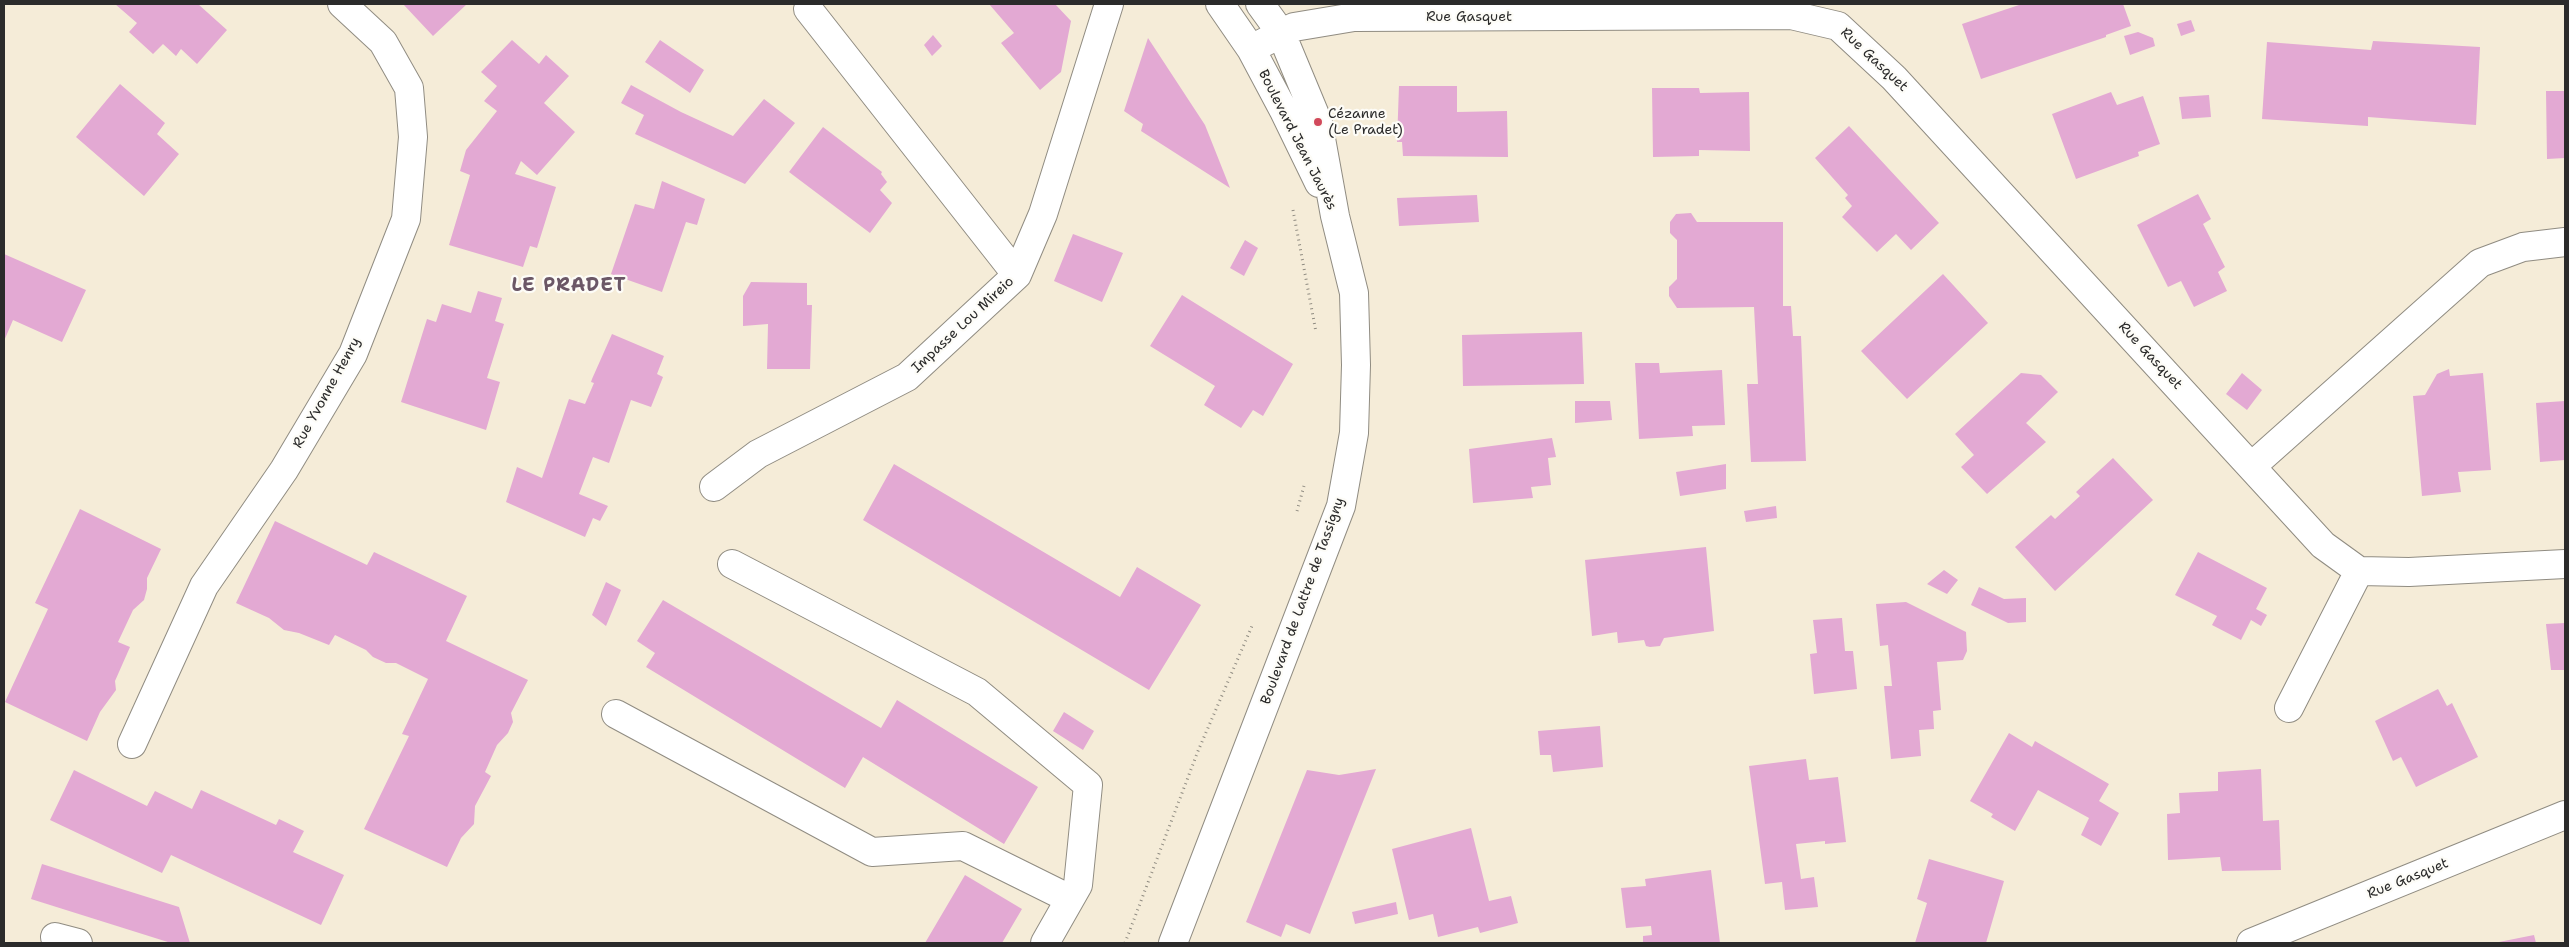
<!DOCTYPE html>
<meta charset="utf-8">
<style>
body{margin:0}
#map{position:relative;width:2569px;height:947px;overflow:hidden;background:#f5ecd8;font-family:"Shantell Sans",sans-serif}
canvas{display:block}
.frame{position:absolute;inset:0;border:5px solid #2b2b2b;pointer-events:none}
</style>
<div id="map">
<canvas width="2569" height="947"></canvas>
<div class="frame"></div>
</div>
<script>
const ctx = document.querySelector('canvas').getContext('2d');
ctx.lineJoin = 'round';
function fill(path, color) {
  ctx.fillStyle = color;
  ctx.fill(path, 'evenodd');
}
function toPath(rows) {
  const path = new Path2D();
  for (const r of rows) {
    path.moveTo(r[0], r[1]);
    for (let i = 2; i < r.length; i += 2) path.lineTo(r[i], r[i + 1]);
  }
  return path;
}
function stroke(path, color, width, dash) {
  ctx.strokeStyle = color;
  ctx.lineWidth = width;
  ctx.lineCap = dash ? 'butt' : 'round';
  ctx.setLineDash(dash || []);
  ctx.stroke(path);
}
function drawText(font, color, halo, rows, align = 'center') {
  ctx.font = font + ' "Shantell Sans",sans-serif';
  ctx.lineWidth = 4.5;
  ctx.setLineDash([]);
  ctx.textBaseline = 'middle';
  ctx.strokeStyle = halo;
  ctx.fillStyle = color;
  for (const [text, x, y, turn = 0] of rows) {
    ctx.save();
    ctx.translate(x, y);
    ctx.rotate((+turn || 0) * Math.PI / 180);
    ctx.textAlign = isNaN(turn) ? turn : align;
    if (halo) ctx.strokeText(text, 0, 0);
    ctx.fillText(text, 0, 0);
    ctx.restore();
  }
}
const building = toPath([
 [115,4,198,4,227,30,197,64,181,49,176,56,163,44,153,54,129,32,137,23],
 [403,4,467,4,433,36],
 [989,4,1055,4,1071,21,1061,72,1040,90,1001,43,1014,33],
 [2022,4,2123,4,2131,26,2106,35,2106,37,1981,79,1962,24],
 [2191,20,2195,31,2181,36,2177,24],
 [2138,32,2153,38,2155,46,2130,55,2124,36],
 [933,35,942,46,932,56,924,45],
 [1148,38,1205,125,1230,188,1141,131,1143,124,1124,111],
 [512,40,539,64,546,55,569,76,544,103,575,132,537,175,521,161,515,174,556,187,537,248,530,246,523,267,449,245,470,175,460,171,466,150,497,111,484,101,497,86,481,72],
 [660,40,704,70,690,93,645,62],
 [2373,41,2480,47,2476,125,2368,117,2368,126,2262,119,2267,42,2371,50],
 [120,84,165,123,157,134,179,154,144,196,76,137],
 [631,85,681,112,733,136,764,99,795,123,745,184,635,134,644,115,621,103],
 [1399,86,1457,86,1457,112,1507,111,1508,157,1403,156,1402,142,1397,142],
 [1652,88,1699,88,1700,93,1749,92,1750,151,1699,150,1699,156,1653,157],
 [2546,91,2565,91,2565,158,2547,159],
 [2111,92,2117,105,2143,96,2160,144,2138,152,2139,156,2076,179,2052,114],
 [2209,95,2211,117,2182,119,2179,97],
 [1849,126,1939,223,1911,250,1896,234,1877,252,1842,217,1852,206,1845,198,1848,195,1815,158],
 [823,127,882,172,881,174,887,182,880,190,892,203,870,233,789,172],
 [662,181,705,199,697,225,686,222,662,292,611,274,635,204,654,209],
 [2198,194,2211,219,2203,224,2225,267,2218,272,2227,291,2194,307,2181,281,2168,287,2137,225],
 [1477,195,1479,222,1399,226,1397,198],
 [1691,213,1697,222,1783,222,1783,306,1791,306,1793,336,1801,336,1806,461,1751,462,1747,384,1758,384,1754,307,1677,308,1669,296,1669,287,1677,279,1677,240,1670,233,1670,222,1676,214],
 [1073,234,1123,253,1102,302,1054,281],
 [1245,240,1258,248,1244,276,1230,268],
 [4,254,86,290,62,342,13,320,4,341],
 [1943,274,1988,323,1907,399,1861,351],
 [751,282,807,283,807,305,812,305,810,369,767,369,768,324,743,326,743,296],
 [478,291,502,298,495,321,504,324,487,378,500,382,486,430,401,402,427,319,436,322,442,304,471,313],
 [1182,295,1293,364,1263,416,1253,410,1241,428,1204,405,1215,386,1150,346],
 [1582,332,1584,384,1463,386,1462,335],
 [612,334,664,356,657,374,663,377,651,407,631,400,609,463,593,457,579,494,608,506,600,521,593,518,585,537,506,502,517,467,542,478,569,399,585,404,594,383,591,382,592,379],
 [1635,363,1659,363,1660,373,1722,370,1725,425,1692,426,1693,436,1639,439],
 [2449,369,2450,376,2483,373,2491,470,2458,472,2461,492,2422,496,2413,396,2425,395,2437,374],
 [2021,373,2041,375,2058,392,2026,423,2046,442,1987,494,1961,467,1974,455,1955,434],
 [2242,373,2262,390,2247,410,2226,394],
 [1575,401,1610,401,1612,420,1575,423],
 [2565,401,2565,460,2540,462,2536,403],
 [1552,438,1556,457,1548,458,1551,485,1531,487,1533,498,1473,503,1469,449],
 [2113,458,2153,500,2055,591,2015,547,2051,515,2055,519,2080,496,2076,492],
 [894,464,1120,597,1137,567,1201,605,1149,690,863,520],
 [1726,464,1726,489,1680,496,1676,472],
 [1776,506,1777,518,1746,522,1744,511],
 [80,509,161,549,147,578,147,589,144,600,133,610,118,642,130,647,115,681,116,690,100,712,87,741,5,702,48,609,35,603],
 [275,521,367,565,374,552,467,596,446,641,528,680,511,713,513,722,508,733,497,745,485,772,491,776,475,806,474,824,461,838,447,867,364,829,409,736,402,734,428,679,396,663,386,663,373,657,366,650,335,635,329,645,299,633,284,630,269,618,236,603],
 [1706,547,1714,631,1664,638,1660,646,1650,647,1646,646,1644,640,1618,643,1617,632,1592,636,1585,560],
 [2198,552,2267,588,2256,609,2267,615,2261,626,2251,620,2241,640,2212,625,2217,616,2175,595],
 [1944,570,1958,580,1947,594,1927,584],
 [606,582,621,590,606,626,592,615],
 [1979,587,2004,599,2026,598,2026,622,2008,623,1971,605],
 [663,600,881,728,897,700,1038,787,1004,844,863,757,845,788,646,667,655,653,637,641],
 [1906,602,1966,632,1967,651,1963,660,1937,662,1941,710,1933,711,1934,729,1919,730,1921,756,1891,759,1884,686,1892,686,1888,645,1880,646,1876,604],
 [1842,618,1845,651,1853,651,1857,689,1814,694,1810,654,1817,653,1813,620],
 [2565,623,2565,670,2551,670,2546,624],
 [2438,689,2447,706,2452,703,2478,757,2416,787,2401,757,2393,761,2375,721],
 [1064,712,1094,731,1083,750,1053,731],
 [1600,726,1603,767,1553,772,1551,755,1540,755,1538,731],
 [2009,733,2032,747,2035,741,2109,784,2099,801,2119,813,2101,846,2081,835,2089,818,2038,790,2015,831,1991,817,1993,814,1970,801],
 [1806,759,1809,780,1838,777,1846,842,1825,844,1825,841,1796,844,1801,879,1814,877,1818,907,1785,910,1782,882,1765,884,1749,766],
 [1376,769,1310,934,1286,924,1281,937,1246,922,1307,770,1339,775],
 [2261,769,2263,821,2279,820,2281,870,2222,871,2220,857,2168,860,2167,814,2180,813,2179,793,2218,791,2218,772],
 [74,770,147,806,155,791,192,809,201,790,276,825,279,819,304,831,293,852,344,875,321,925,171,855,162,873,50,820],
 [1471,828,1489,901,1511,896,1518,923,1480,933,1478,927,1438,937,1433,914,1409,920,1392,849],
 [1929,859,2004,881,1986,943,1915,943,1927,903,1917,899],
 [42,864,179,907,190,943,171,943,31,899],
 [1711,870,1720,943,1643,943,1643,936,1652,935,1651,926,1626,928,1621,888,1646,886,1645,879],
 [965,875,1022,909,1002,943,925,943],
 [1396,902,1398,914,1355,924,1352,912],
 [2534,935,2536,943,2499,943,2499,942]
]);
const path = toPath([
 [1293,210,1316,332],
 [1297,511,1304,486],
 [1125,943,1198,751,1252,626]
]);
const minor = toPath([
 [1220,4,1251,49,1284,111,1319,183],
 [808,9,1017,275],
 [1251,49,1294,27,1354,17,1791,15,1838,26,1894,78,2323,545,2359,571,2409,572,2565,564],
 [2252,466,2480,263,2523,247,2565,242],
 [714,487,758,454,907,377,1017,275,1043,214,1109,4],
 [732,564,977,692,1088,785,1078,885,1045,943],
 [2289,708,2359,571],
 [616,714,872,852,963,846,1070,899],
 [132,744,204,586,284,470,353,354,406,219,413,137,409,88,383,42,342,4],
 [55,937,78,943],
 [1173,943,1341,506,1354,433,1356,365,1354,293,1335,216,1318,122,1281,33,1260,4],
 [2251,943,2565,815]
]);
const markers = [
 [1318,122,5,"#d1495b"]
];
const streetNames = [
 ["Rue Gasquet",1469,17],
 ["Rue Gasquet",1874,60,43],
 ["Boulevard Jean Jaurès",1297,140,63],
 ["Impasse Lou Mireio",963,325,-43],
 ["Rue Gasquet",2150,356,47],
 ["Rue Yvonne Henry",327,393,-61],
 ["Boulevard de Lattre de Tassigny",1303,601,-70],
 ["Rue Gasquet",2408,879,-22]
];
const poiNames = [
 ["Cézanne",1328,114],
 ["(Le Pradet)",1328,130]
];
const districtNames = [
 ["LE PRADET",569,286]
];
fill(building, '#e3a9d3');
stroke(minor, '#908c82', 30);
stroke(path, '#908c82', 3, [1, 4]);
stroke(minor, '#fff', 28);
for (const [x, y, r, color] of markers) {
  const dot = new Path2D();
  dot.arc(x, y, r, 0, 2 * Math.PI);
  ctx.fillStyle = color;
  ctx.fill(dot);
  stroke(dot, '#fdfcf7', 2);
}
drawText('14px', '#2b2b2b', '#fdfcf7', streetNames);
drawText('14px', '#2b2b2b', '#fdfcf7', poiNames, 'left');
ctx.letterSpacing = '1px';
drawText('bold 19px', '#6b5766', '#fdfcf7', districtNames);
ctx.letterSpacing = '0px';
</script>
